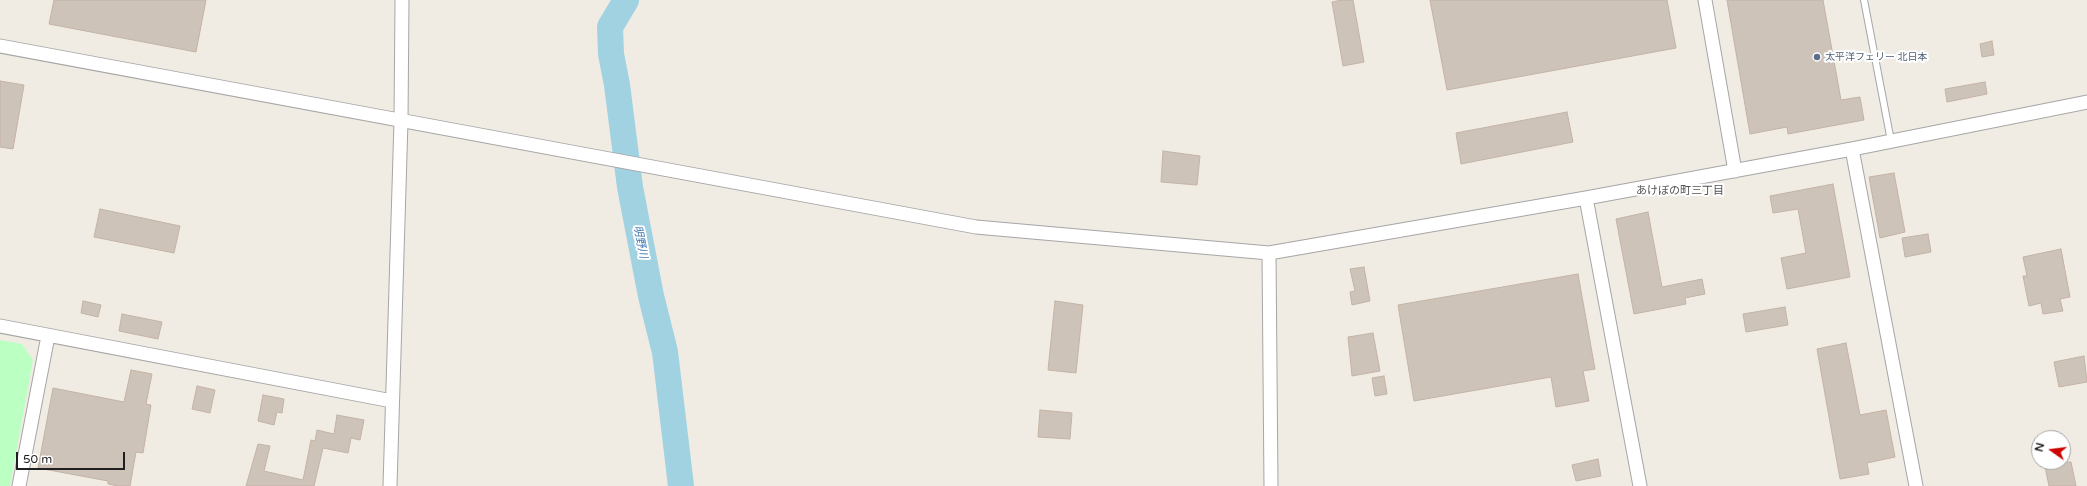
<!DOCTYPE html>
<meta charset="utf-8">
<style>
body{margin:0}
#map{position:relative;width:2087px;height:486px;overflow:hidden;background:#f0ece4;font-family:"Varela Round",sans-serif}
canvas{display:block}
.north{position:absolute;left:2031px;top:430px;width:40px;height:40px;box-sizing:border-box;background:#fff;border:1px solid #a5a5a5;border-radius:50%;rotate:284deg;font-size:11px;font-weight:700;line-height:16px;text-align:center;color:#1f1f1f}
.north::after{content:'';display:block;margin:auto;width:14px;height:18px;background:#cd0400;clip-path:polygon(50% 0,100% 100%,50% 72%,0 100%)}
.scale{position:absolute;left:16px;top:452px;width:109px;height:18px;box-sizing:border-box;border:2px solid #1f1f1f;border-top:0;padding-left:5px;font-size:12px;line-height:14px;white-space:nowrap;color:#1f1f1f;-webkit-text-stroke:3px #fff;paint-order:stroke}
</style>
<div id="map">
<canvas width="2087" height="486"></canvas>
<div class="north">N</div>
<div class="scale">50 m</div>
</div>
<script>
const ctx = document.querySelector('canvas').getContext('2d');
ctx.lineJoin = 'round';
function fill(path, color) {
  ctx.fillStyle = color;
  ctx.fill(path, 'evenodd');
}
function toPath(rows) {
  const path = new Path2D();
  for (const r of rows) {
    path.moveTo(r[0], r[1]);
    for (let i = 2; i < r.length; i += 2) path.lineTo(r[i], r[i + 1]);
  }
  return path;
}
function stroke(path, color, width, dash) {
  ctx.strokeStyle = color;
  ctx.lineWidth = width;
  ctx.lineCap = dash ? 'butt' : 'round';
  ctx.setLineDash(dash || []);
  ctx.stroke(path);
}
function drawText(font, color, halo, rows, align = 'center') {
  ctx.font = font + ' "Varela Round","Noto Sans JP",sans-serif';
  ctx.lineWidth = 4;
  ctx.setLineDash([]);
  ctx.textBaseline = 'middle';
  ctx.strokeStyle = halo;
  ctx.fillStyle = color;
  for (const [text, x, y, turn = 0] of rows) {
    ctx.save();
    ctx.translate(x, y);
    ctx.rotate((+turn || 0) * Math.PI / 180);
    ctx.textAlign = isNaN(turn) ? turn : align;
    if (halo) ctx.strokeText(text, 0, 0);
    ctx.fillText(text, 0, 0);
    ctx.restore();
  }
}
const park = toPath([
 [0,340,22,344,33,360,10,486,0,486]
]);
const river = toPath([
 [626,0,610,27,611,54,617,85,630,187,651,296,665,352,681,486]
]);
const building = toPath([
 [54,0,206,0,196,52,49,24,54,0],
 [1341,0,1353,0,1364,62,1343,66,1332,2,1341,0],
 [1430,0,1667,0,1676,48,1447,90,1430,0],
 [1727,0,1823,0,1841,100,1860,97,1864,120,1788,134,1787,127,1750,134,1727,0],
 [1992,41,1994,55,1982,57,1980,44,1992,41],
 [0,81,24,85,13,149,0,147,0,81],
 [1985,82,1987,94,1947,102,1945,89,1985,82],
 [1567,112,1573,142,1461,164,1456,133,1567,112],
 [1163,151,1200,156,1197,185,1161,182,1163,151],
 [1894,173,1905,232,1880,238,1869,177,1894,173],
 [1833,184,1850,277,1787,289,1781,258,1806,253,1798,209,1773,213,1770,196,1833,184],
 [100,209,180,226,174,253,94,237,100,209],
 [1648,212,1662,287,1702,279,1705,294,1685,298,1686,304,1634,314,1616,219,1648,212],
 [1928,234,1931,252,1905,257,1902,238,1928,234],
 [2061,249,2070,297,2060,299,2063,311,2043,314,2041,303,2029,306,2023,276,2027,276,2023,257,2061,249],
 [1364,267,1370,301,1352,305,1350,292,1355,291,1350,269,1364,267],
 [1578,274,1595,369,1583,371,1589,401,1556,407,1551,377,1414,401,1398,305,1578,274],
 [83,301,101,305,98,317,81,313,83,301],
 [1055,301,1083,305,1076,373,1048,370,1055,301],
 [1785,307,1788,325,1746,332,1743,314,1785,307],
 [122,314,162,322,158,339,119,331,122,314],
 [1373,333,1380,371,1352,376,1348,337,1373,333],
 [1846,343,1860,415,1886,410,1895,457,1867,463,1869,474,1840,479,1817,349,1846,343],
 [2084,356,2087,382,2059,387,2054,362,2084,356],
 [131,370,152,374,146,404,151,405,143,453,136,452,130,486,118,486,108,484,108,481,38,468,53,388,124,402,131,370],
 [1384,376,1387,394,1375,396,1372,378,1384,376],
 [197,386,215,390,210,413,192,409,197,386],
 [263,395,284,399,282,413,277,412,274,425,258,421,263,395],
 [1040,410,1072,413,1070,439,1038,437,1040,410],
 [337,415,364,420,360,440,351,438,348,453,323,448,314,486,246,486,258,444,270,446,264,471,303,480,311,440,315,441,317,430,334,434,337,415],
 [1598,459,1601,476,1576,481,1572,465,1598,459],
 [2044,462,2071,462,2076,486,2049,486,2044,462]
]);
const service = toPath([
 [1864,0,1891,141]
]);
const minor = toPath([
 [1705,0,1735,171],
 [0,46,976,227,1269,253,1586,198,1852,149,2087,102],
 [1852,149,1916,486],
 [1586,198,1640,486],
 [1269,253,1271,486],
 [0,326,392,401],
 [19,486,48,336],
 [390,486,401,121,402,0]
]);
const markers = [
 [1817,57,4,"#5c6f8a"]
];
const serviceNames = [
 ["太平洋フェリー 北日本",1825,57]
];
const neighbourhoodNames = [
 ["あけぼの町三丁目",1680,191]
];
const waterNames = [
 ["明野川",640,242,79]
];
fill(park, '#bcffc3');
stroke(river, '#a0d2e2', 26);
fill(building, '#cdc3b9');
stroke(building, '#c4b3a4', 1);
stroke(service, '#a6a6a6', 8);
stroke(minor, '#a6a6a6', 15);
stroke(service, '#fff', 6);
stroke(minor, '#fff', 13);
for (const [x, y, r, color] of markers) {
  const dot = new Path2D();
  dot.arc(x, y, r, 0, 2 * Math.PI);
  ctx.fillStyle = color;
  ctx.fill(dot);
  stroke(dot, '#fff', 1.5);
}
drawText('10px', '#4e5e75', '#fff', serviceNames, 'left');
drawText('11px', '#525252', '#fff', neighbourhoodNames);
drawText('italic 11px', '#3f75b0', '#fff', waterNames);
</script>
